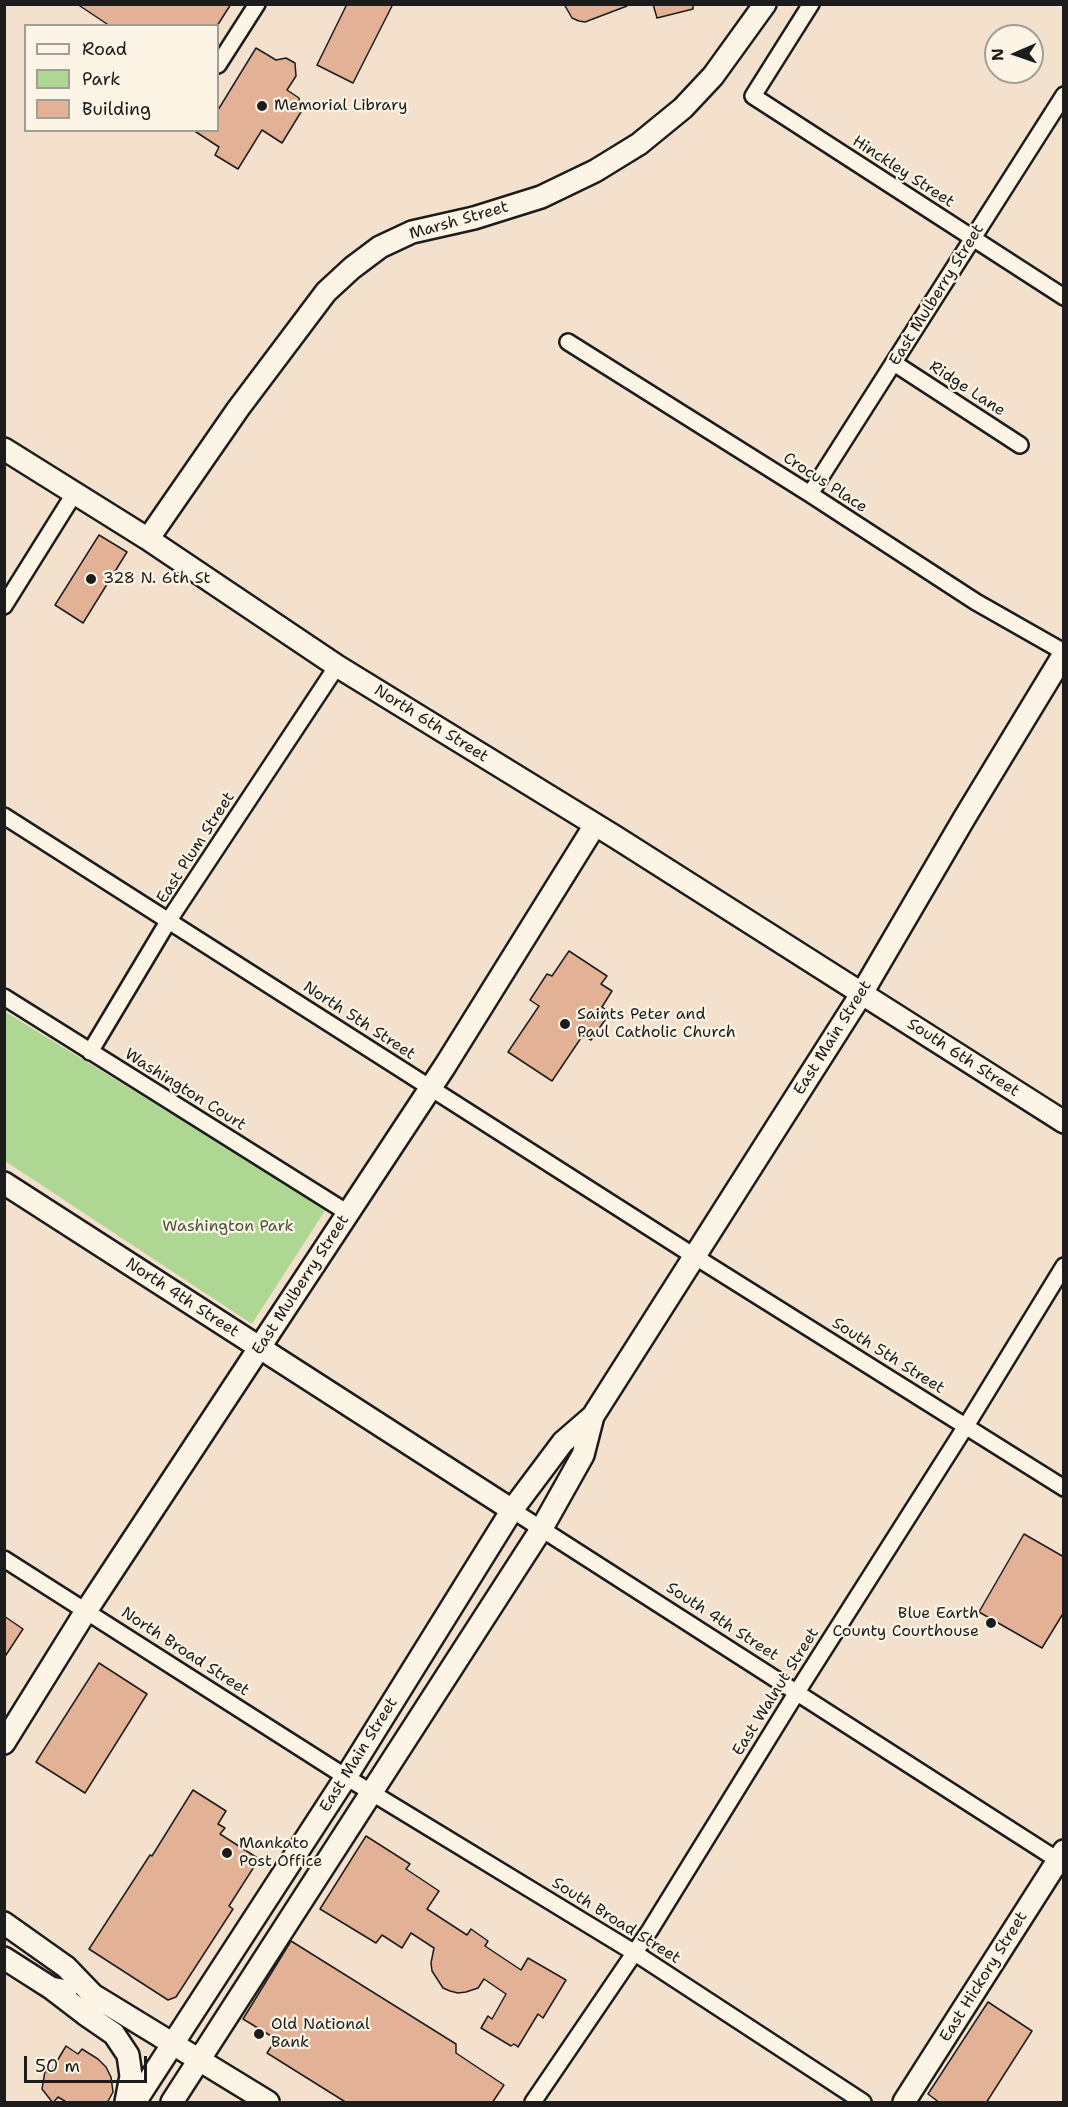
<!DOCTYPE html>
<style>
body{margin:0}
#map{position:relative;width:1068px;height:2107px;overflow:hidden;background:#f4e1cd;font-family:"Shantell Sans",sans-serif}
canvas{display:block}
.frame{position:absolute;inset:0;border:6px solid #1c1c1c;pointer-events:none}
.legend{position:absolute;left:24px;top:24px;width:195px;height:108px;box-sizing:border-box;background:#fcf5e5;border:2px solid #a29e95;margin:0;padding:8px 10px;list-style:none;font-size:18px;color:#1c1c1c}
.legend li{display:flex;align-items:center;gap:12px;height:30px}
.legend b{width:30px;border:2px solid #a29e95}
.north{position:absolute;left:984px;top:24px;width:60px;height:60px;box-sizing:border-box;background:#fcf5e5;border:2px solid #a29e95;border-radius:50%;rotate:268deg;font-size:16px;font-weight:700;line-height:24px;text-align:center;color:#1c1c1c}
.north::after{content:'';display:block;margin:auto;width:21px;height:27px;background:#1c1c1c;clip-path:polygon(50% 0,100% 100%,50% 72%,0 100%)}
.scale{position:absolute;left:24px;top:2056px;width:123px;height:27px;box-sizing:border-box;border:3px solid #1c1c1c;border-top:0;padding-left:8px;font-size:18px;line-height:21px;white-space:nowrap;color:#1c1c1c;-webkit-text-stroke:4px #fcf5e5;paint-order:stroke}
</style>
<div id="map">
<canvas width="1068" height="2107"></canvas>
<div class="frame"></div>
<ul class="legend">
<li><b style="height:8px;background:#fcf5e5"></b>Road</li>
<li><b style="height:16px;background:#aed793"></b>Park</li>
<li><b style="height:16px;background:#e3b195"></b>Building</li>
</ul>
<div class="north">N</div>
<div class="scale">50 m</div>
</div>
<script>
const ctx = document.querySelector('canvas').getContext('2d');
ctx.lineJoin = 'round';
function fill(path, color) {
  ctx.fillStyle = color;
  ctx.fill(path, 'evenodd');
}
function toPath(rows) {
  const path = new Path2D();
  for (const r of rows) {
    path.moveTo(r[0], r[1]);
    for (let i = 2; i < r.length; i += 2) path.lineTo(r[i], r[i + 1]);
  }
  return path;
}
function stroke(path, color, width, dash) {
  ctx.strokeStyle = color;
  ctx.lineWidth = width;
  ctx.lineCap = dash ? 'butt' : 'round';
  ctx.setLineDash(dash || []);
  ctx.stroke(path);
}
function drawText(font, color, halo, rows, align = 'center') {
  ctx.font = font + ' "Shantell Sans",sans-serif';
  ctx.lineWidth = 4.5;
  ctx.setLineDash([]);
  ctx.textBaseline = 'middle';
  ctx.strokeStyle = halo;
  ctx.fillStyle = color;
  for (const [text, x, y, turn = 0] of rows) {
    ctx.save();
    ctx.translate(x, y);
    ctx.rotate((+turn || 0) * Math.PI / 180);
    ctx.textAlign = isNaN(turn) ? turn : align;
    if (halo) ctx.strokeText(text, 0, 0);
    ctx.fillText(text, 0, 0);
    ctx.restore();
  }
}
const green = toPath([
 [4,1011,326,1209,252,1324,5,1161]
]);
const building = toPath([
 [77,4,231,4,217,26,110,26,77,4],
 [347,4,393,4,353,83,317,65,347,4],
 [564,4,627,4,627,6,585,22,579,21,572,18,564,4],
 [653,4,693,4,693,9,657,18,653,4],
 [256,48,276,60,286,58,295,63,296,76,287,90,299,98,301,112,282,143,262,130,238,169,215,155,219,147,193,130,218,130,218,110,256,48],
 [99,535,127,552,83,623,55,605,99,535],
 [569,951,607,976,601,984,612,991,602,1007,610,1013,591,1040,583,1035,552,1081,508,1052,539,1006,530,1000,547,974,552,976,569,951],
 [1024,1534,1064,1557,1064,1612,1042,1648,979,1612,1024,1534],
 [4,1616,23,1629,4,1658,4,1616],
 [99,1663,147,1694,85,1793,36,1762,99,1663],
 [193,1790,226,1811,218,1824,225,1828,220,1834,259,1859,229,1906,233,1909,176,1997,168,2000,89,1949,150,1855,152,1856,193,1790],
 [366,1836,410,1864,406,1869,439,1891,427,1909,467,1935,471,1929,488,1941,485,1946,521,1970,528,1958,566,1980,543,2018,538,2014,518,2047,514,2044,511,2046,481,2028,488,2016,492,2019,506,1994,484,1979,478,1988,466,1992,458,1993,450,1991,443,1988,432,1971,431,1963,434,1948,411,1933,402,1948,382,1935,376,1943,320,1909,366,1836],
 [291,1941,456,2044,456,2053,504,2085,492,2103,347,2103,267,2053,276,2039,243,2019,291,1941],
 [988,2002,1032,2031,986,2103,940,2103,928,2094,988,2002],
 [66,2046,78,2054,82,2049,98,2059,106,2067,111,2077,113,2092,107,2103,68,2103,58,2097,53,2103,42,2089,45,2071,50,2073,66,2046]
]);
const street = toPath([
 [811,4,753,96,1064,297],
 [218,65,257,4],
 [568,342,810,494,976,602,1064,652],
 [894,363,1020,445],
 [810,494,1064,95],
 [4,606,74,494],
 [4,816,694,1256,1064,1488],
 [4,997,348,1213],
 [90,1052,169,920,337,666],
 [512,1510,1064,1864],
 [4,1559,346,1777,635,1953,863,2102],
 [533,2102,650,1930,797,1692,966,1426,1064,1266]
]);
const secondary = toPath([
 [4,449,148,539,337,666,617,838,1064,1122],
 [148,539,238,409,326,292,352,268,380,247,412,232,474,218,541,197,595,171,639,144,683,108,713,76,765,4],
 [4,1183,512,1510],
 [4,1743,86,1611,445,1066,595,825],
 [4,1923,66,1967,93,1995,268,2102],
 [4,1958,51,1988,66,1991],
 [51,1988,85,2014,114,2034,128,2055,131,2076,126,2102],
 [135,2102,346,1777,512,1510,563,1442,593,1416,862,993,965,817,1064,654],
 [172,2102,542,1528,583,1455,593,1416],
 [904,2102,1064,1851]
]);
const markers = [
 [262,106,6,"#1c1c1c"],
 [91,579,6,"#1c1c1c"],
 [565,1024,6,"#1c1c1c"],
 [991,1623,6,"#1c1c1c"],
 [227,1853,6,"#1c1c1c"],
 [259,2034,6,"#1c1c1c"]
];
const poiNames = [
 ["Memorial Library",274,106],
 ["328 N. 6th St",103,579],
 ["Saints Peter and",577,1015],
 ["Paul Catholic Church",577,1033],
 ["Blue Earth",979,1614,"right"],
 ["County Courthouse",979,1632,"right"],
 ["Mankato",239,1844],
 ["Post Office",239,1862],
 ["Old National",271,2025],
 ["Bank",271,2043]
];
const streetNames = [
 ["Hinckley Street",903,172,33],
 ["Marsh Street",459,221,-16],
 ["East Mulberry Street",937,295,-58],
 ["Ridge Lane",967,389,33],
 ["Crocus Place",825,483,33],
 ["North 6th Street",431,724,32],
 ["East Plum Street",196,848,-57],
 ["North 5th Street",359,1021,33],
 ["East Main Street",833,1038,-58],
 ["South 6th Street",963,1058,33],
 ["Washington Court",185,1090,32],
 ["East Mulberry Street",301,1285,-57],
 ["North 4th Street",182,1298,33],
 ["South 5th Street",888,1356,32],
 ["South 4th Street",722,1622,33],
 ["North Broad Street",185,1652,33],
 ["East Walnut Street",776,1692,-58],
 ["East Main Street",359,1755,-58],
 ["South Broad Street",616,1921,32],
 ["East Hickory Street",984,1977,-58]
];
const parkNames = [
 ["Washington Park",228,1227]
];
fill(green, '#aed793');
fill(building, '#e3b195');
stroke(building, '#1c1c1c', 1.5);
stroke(street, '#1c1c1c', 20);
stroke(secondary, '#1c1c1c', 26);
stroke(street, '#fcf5e5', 15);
stroke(secondary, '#fcf5e5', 21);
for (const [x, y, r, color] of markers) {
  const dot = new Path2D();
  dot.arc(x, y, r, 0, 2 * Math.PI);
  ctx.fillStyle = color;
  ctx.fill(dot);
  stroke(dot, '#fcf5e5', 2);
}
drawText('16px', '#1c1c1c', '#fcf5e5', poiNames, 'left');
drawText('16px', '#1c1c1c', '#fcf5e5', streetNames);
drawText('16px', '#485440', '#fcf5e5', parkNames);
</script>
